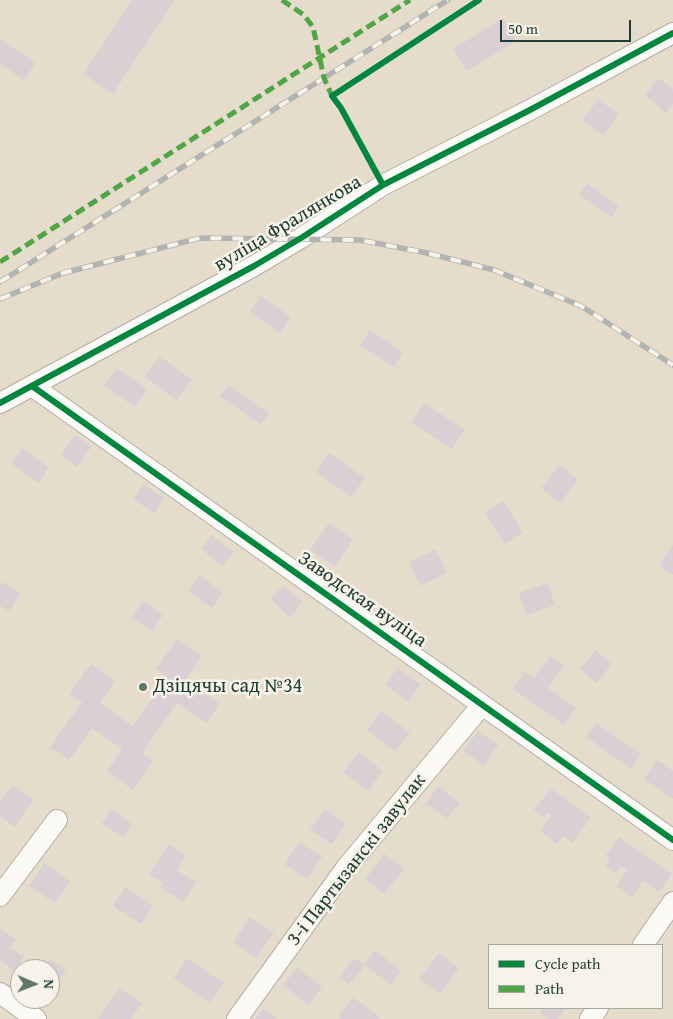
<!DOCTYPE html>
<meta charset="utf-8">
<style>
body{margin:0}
#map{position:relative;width:673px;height:1019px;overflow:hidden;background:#e6dccc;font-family:"Gentium Book Plus",serif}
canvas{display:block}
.legend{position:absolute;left:488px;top:944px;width:175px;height:65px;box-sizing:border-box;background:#f7f3e8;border:1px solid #a1aaa0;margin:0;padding:6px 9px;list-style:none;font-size:15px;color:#1f3d34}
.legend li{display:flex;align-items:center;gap:10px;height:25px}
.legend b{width:25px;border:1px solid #a1aaa0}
.north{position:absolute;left:10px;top:959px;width:50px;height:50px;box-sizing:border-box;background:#f7f3e8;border:1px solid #a1aaa0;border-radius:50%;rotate:91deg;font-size:14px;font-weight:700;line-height:20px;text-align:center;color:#1f3d34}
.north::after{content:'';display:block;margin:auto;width:18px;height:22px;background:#657569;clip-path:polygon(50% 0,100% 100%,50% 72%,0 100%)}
.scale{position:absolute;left:500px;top:20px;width:131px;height:22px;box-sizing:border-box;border:2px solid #1f3d34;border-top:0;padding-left:6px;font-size:15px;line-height:18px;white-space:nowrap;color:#1f3d34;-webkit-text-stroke:4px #f7f3e8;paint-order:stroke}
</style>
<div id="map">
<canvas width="673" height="1019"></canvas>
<ul class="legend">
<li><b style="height:6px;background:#00873e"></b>Cycle path</li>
<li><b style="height:6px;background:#4fa644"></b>Path</li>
</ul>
<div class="north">N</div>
<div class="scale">50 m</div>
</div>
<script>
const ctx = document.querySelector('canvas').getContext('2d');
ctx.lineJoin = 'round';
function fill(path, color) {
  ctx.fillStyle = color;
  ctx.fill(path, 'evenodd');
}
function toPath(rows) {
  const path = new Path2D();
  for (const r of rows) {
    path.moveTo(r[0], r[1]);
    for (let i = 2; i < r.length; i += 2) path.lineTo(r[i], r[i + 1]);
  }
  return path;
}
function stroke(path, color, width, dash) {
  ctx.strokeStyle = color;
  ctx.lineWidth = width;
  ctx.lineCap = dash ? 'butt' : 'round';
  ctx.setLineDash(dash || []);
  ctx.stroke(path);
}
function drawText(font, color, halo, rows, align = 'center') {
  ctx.font = font + ' "Gentium Book Plus",serif';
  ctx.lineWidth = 5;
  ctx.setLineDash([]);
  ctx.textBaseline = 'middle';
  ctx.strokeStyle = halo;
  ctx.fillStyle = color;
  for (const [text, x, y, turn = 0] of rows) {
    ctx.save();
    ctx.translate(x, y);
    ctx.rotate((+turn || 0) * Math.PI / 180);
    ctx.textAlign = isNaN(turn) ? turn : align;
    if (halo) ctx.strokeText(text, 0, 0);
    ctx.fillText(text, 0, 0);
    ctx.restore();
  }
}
const building = toPath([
 [132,0,175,0,113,94,83,74],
 [503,18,516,41,467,71,453,49],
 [0,39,36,63,24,80,0,64],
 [659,78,673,89,673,104,666,113,645,95],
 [598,99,619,114,603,136,582,120],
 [587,183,619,206,612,217,579,195],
 [261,296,291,317,280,333,250,312],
 [370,330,403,352,394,367,360,345],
 [160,356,192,380,176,400,144,376],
 [117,368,147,389,135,407,104,386],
 [228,385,269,413,261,425,220,396],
 [424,403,465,430,452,449,411,422],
 [75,435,91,447,77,467,61,455],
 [22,448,49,468,38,483,11,463],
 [329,453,365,478,351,497,316,472],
 [560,465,578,480,560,503,541,488],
 [143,484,164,498,154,513,133,499],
 [503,501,523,532,505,544,485,513],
 [329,523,353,539,335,567,310,550],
 [212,535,234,552,223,566,201,549],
 [673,544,673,575,659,566],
 [436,549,447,573,420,586,409,562],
 [200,575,223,593,212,608,188,591],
 [3,582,20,594,9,611,0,606,0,586],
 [548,583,555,605,526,615,519,593],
 [283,585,303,602,290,617,270,599],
 [143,601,163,615,152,631,132,618],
 [177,639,202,656,185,680,220,704,206,723,177,703,142,753,153,761,133,790,107,771,122,749,92,728,69,760,50,747,82,702,69,694,91,664,115,681,100,703,133,726,167,677,156,669],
 [596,650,612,664,596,683,580,669],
 [550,656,564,666,548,688,576,708,564,725,513,689,525,672,534,678],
 [397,668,420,684,408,702,385,685],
 [381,711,410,733,395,752,367,730],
 [596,723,641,754,631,769,586,737],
 [478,731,498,745,484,766,463,751],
 [359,752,383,771,368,791,343,772],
 [657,760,673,771,673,799,644,779],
 [12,785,34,800,14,827,0,816,0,801],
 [438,786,460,803,447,819,426,803],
 [551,788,591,818,572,843,563,836,557,844,540,831,551,816,547,813,544,818,534,810],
 [111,809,132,824,123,838,102,823],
 [325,809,346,824,332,844,310,830],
 [619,837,672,874,659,892,643,881,632,897,616,886,627,870,621,866,616,874,605,866,610,858,606,855],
 [300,842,322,857,307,879,284,864],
 [169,844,186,856,177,870,196,882,183,902,160,887,163,883,149,874],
 [385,854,404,869,384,894,365,879],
 [44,863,70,881,55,903,29,886],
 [125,887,153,906,141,924,113,906],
 [250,917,274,933,256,958,233,942],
 [0,928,16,940,10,947,24,957,14,971,0,960],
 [375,950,401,971,390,985,364,964],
 [439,953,459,968,440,994,419,979],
 [187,958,224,983,210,1003,174,978],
 [355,958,365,966,349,985,339,977],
 [50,959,66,970,50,992,50,969,43,969],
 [298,967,322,987,308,1005,283,985],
 [119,988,142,1003,131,1019,98,1019],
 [353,997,380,1017,379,1019,341,1019,338,1017],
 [264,1008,277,1019,255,1019],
 [544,1008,566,1008,558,1019,549,1019,540,1013]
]);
const minor = toPath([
 [32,386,673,840],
 [0,403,254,266,301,238,383,185,528,111,673,33],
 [0,896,57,820],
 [643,945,673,902],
 [0,993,36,1019],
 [237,1019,346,868,482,705],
 [590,1019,598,1008]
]);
const rail = toPath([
 [0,282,448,0],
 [0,299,63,273,200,238,360,240,427,253,494,270,581,306,673,365]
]);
const quiet = toPath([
 [282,0,304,15,313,27,324,78,332,96],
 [0,262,410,0]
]);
const cycleway = toPath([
 [383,185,341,108,332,96,479,0],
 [32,386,673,840],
 [0,403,254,266,301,238,383,185,528,111,673,33]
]);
const markers = [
 [143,687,5,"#657569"]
];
const streetNames = [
 ["вуліца Фралянкова",288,224,-31],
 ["Заводская вуліца",362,600,35],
 ["3-і Партызанскі завулак",357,860,-52]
];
const poiNames = [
 ["Дзіцячы сад №34",153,687]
];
fill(building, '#dad0d4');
stroke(minor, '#b1aea3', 22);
stroke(minor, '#fbfaf7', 20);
stroke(rail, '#b2b4b1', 5.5);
stroke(rail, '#f7f3e8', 4, [11]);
stroke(quiet, '#4fa644', 5, [10, 5]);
stroke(cycleway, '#00873e', 6);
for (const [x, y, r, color] of markers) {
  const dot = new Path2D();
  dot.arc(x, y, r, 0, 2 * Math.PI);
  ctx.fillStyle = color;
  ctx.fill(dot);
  stroke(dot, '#f7f3e8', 2);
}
drawText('20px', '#1f3d34', '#f7f3e8', streetNames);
drawText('20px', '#1f3d34', '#f7f3e8', poiNames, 'left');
</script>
